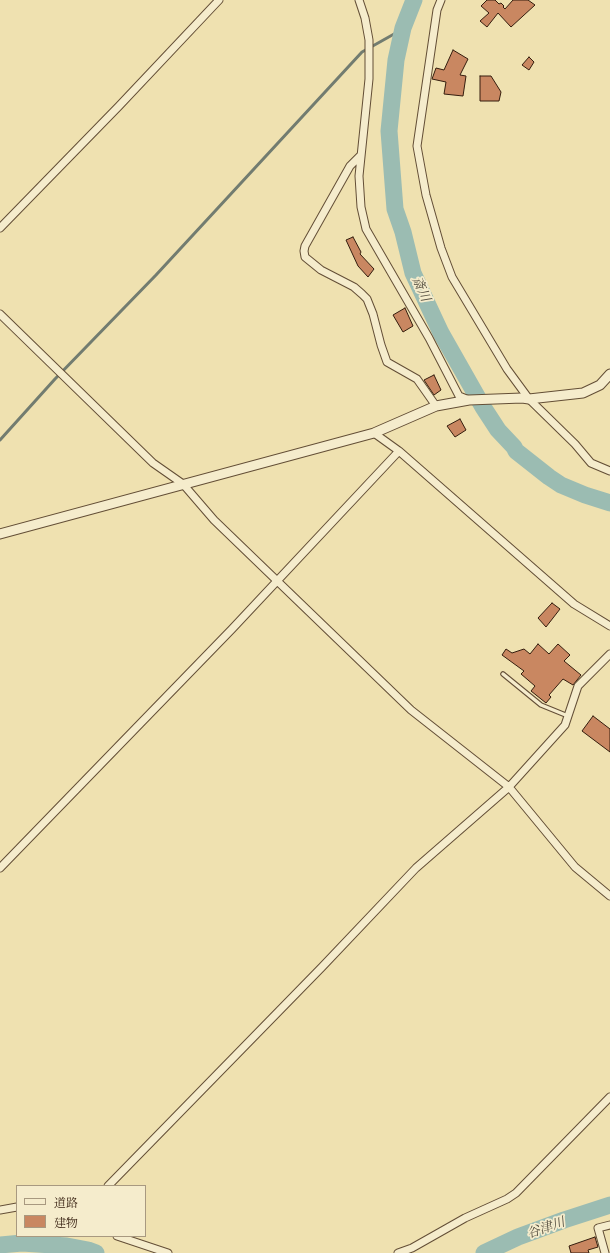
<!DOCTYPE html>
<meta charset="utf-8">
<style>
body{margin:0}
#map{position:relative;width:610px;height:1253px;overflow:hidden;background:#efe1b0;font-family:"Libre Caslon Text","Noto Serif JP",serif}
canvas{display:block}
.legend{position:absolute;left:16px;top:1185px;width:130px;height:52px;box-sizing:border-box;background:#f5eccc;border:1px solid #a89980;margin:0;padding:5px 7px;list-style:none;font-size:12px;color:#341d0e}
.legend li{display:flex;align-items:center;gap:8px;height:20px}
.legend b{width:20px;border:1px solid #a89980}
</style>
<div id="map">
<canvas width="610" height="1253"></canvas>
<ul class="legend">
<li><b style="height:5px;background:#f5eccc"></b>道路</li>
<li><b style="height:11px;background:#c98761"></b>建物</li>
</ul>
</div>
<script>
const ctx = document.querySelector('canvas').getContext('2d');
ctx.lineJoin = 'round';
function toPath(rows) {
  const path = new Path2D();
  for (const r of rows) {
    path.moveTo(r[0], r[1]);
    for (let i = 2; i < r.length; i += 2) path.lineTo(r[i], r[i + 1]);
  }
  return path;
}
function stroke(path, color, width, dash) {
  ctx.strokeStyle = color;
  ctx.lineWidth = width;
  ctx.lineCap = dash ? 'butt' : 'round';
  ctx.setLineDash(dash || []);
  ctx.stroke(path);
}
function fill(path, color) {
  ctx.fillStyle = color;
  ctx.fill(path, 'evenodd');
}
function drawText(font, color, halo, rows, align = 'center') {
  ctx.font = font + ' "Libre Caslon Text","Noto Serif JP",serif';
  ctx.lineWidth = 3.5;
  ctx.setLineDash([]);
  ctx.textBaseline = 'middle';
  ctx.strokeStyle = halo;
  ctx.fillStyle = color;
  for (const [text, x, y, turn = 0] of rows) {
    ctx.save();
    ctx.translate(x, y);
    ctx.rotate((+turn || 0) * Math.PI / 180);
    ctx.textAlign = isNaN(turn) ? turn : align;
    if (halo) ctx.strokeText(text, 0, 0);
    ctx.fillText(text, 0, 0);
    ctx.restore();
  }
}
const stream = toPath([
 [0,440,55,379,156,275,362,52,403,29]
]);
const river = toPath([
 [414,0,403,28,396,60,389,131,395,209,403,232,413,273,441,333,483,407,498,430,514,447,516,451,549,477,561,485,585,495,610,503],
 [0,1245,22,1243,67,1246,88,1250,96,1253],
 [484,1253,518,1237,564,1220,610,1205]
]);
const building = toPath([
 [487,0,495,0,499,4,501,3,504,6,503,7,505,9,513,0,528,0,535,5,511,27,498,13,487,27,480,21,489,13,481,6,487,0],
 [453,50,468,59,460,75,466,76,463,96,444,94,446,82,432,79,436,68,444,70,453,50],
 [529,57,534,62,529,70,522,65,529,57],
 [480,76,491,76,501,92,499,101,480,101,480,76],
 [353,237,361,252,360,254,374,269,368,277,358,266,346,240,353,237],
 [405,308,413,326,403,332,393,315,405,308],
 [434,375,441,390,434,395,424,380,434,375],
 [460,419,466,430,455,437,447,426,460,419],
 [552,603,560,609,546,627,538,618,552,603],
 [538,644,549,654,558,644,570,655,564,661,581,675,573,685,563,679,549,695,551,697,546,703,531,691,535,686,521,674,524,671,502,655,506,649,512,653,524,649,530,654,538,644],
 [593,716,610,729,610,752,582,731,593,716],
 [595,1237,598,1247,588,1250,589,1253,571,1253,569,1246,595,1237]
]);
const service = toPath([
 [503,674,541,705,568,716]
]);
const minor = toPath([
 [359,0,365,18,369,40,369,79,359,176,361,207,366,229,429,338,459,396,469,400],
 [441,0,437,10,417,146,426,195,441,248,452,277,507,369,529,399,575,444,591,463,610,471],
 [360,156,350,166,305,246,304,251,305,257,321,270,354,287,362,294,367,299,373,314,381,345,387,362,417,379,436,406],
 [0,228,119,106,219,0],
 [0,314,153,463,183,484,214,520,411,710,509,787,575,867,610,896],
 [374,433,399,451,574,604,610,626],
 [0,868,232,629,399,451],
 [108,1186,322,967,416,868,509,787,565,725,578,686,610,654],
 [0,1210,17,1207],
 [117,1236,168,1253],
 [398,1253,412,1248,465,1218,507,1199,516,1193,610,1097],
 [605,1253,598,1228,610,1225]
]);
const tertiary = toPath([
 [0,534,374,433,436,406,469,400,522,398,529,399,583,393,600,385,610,374]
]);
const waterNames = [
 ["斎川",421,289,66],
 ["谷津川",546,1228,-19]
];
stroke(stream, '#727c70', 3);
stroke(river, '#9bbcb2', 17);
fill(building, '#c98761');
stroke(building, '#341d0e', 1);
stroke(service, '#634e36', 5.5);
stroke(minor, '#634e36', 9);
stroke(tertiary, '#634e36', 11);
stroke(service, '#f5eccc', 3.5);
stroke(minor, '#f5eccc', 7);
stroke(tertiary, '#f5eccc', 9);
drawText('italic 13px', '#534d3f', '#f5eccc', waterNames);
</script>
